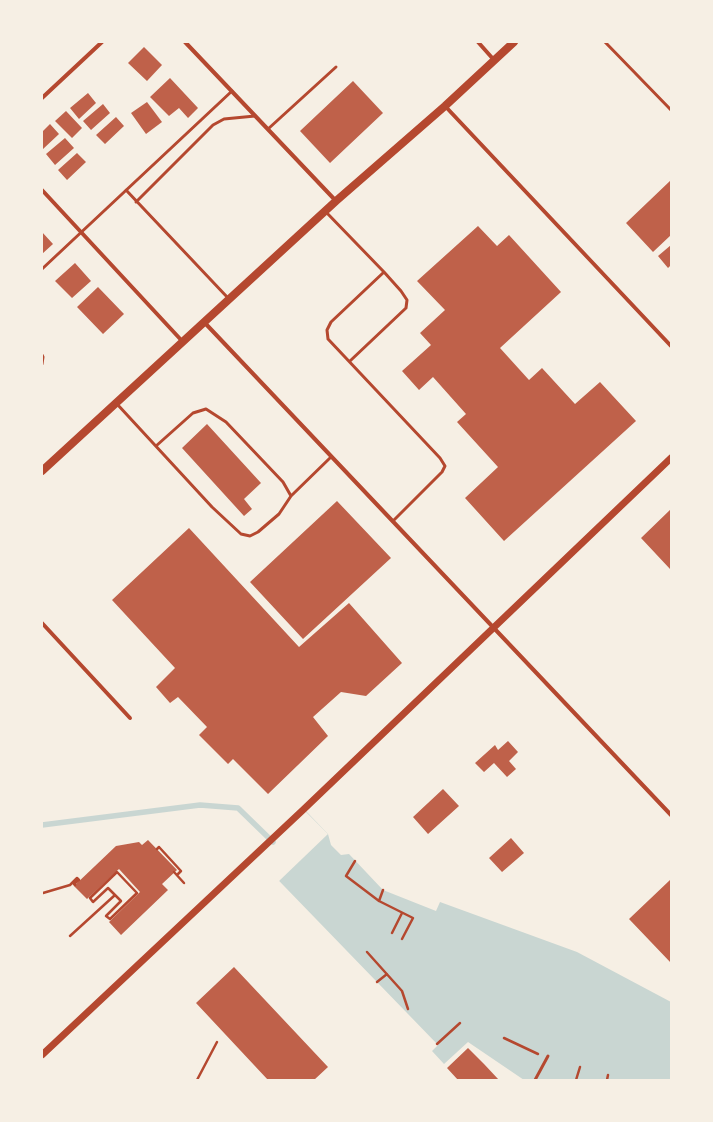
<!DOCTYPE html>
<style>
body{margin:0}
#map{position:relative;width:713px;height:1122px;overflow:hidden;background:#f6efe4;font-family:Cabin,sans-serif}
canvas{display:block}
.frame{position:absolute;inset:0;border:43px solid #f6efe4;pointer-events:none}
</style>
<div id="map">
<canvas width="713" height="1122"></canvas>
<div class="frame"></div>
</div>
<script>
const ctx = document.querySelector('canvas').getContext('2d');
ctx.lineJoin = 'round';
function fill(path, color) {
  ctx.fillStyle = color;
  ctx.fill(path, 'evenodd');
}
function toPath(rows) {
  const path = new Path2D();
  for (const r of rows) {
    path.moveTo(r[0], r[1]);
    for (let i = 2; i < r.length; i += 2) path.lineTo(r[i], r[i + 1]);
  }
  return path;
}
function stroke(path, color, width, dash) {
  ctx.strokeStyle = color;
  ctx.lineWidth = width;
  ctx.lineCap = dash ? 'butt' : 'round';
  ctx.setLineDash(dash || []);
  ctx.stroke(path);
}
const water = toPath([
 [304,809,328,834,331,845,341,855,349,854,383,890,436,911,440,902,577,952,671,1002,671,1080,524,1080,468,1042,444,1064,432,1051,438,1045,254,855]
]);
const pier = toPath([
 [302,808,328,834,278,882,253,856]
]);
const stream = toPath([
 [42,825,200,805,238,808,273,842]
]);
const building = toPath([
 [144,47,162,65,147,81,128,63],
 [170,78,198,108,188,118,179,108,169,116,150,97],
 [353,81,383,113,330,163,300,131],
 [88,93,96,103,79,119,70,108],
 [147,102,162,122,146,134,131,113],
 [103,104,110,113,91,130,83,121],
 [66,111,82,128,72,138,55,121],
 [116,117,124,126,105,144,96,135],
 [50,124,59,134,42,150,42,132],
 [65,138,74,148,55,165,46,154],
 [77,153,86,162,67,180,58,170],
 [671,180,671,235,653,252,626,223],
 [478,226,497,246,509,235,561,292,500,348,529,380,542,368,575,404,600,382,636,421,504,541,465,498,498,467,457,422,466,414,433,377,419,390,402,371,431,345,420,333,445,310,417,281],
 [42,232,53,244,42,254],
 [671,245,671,265,668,268,658,256],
 [75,263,91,281,72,298,55,281],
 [98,287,124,314,103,334,77,307],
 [207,424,261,483,244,499,252,509,244,516,182,448],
 [337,501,391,558,303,639,250,582],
 [671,509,671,568,670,569,641,538],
 [189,528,299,647,349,603,402,663,366,696,341,692,313,717,328,736,268,794,233,759,228,764,199,735,207,727,178,697,170,703,156,687,175,668,112,600],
 [508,741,518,752,509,761,516,769,507,777,494,763,484,772,475,763,495,745,498,750],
 [443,789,459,806,428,834,413,817],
 [511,838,524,853,502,872,489,858],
 [148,840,177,870,162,884,168,890,121,935,109,922,140,892,119,869,87,899,74,886,116,846,139,842,142,845],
 [670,880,671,881,671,963,629,919],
 [234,967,328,1067,314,1080,268,1080,196,1003],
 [468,1048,484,1064,499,1080,458,1080,447,1068]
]);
const path = toPath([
 [157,849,159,847,181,871,177,875],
 [355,861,346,876,379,901,413,918,402,939],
 [117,872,137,893,110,919,106,916,121,901,108,888,93,902,90,898,117,872],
 [174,872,184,883],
 [75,885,74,884,79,880],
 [43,893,70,885,77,878,79,880],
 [379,901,383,890],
 [392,933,402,913],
 [70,936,115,895],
 [367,952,402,991,408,1009],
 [377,982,387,974],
 [504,1038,538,1054],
 [437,1044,460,1023],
 [197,1080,217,1042],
 [576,1080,580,1067],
 [607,1080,608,1075]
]);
const service = toPath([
 [605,42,671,110],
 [268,129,336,67],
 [126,190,228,298],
 [136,202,213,125,224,119,255,116],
 [325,211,384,272],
 [42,269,232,91],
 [42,355,43,357,42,364],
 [350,361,406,308,407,300,401,291,384,272,331,322,327,330,328,339,440,458,445,466,442,472,393,521],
 [117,404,212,507,241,534,250,536,258,532,279,514,291,496,283,482,226,422,206,409,193,413,156,446],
 [291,496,331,457],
 [535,1080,548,1056]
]);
const minor = toPath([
 [185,42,336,201],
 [478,42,494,60],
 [42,98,102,42],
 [445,106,671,346],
 [42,190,183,342],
 [204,322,671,815],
 [42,623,130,718]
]);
const tertiary = toPath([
 [42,1055,304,809,671,458]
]);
const secondary = toPath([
 [42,471,336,201,445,106,514,42]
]);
fill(water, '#c9d6d2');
fill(pier, '#f6efe4');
stroke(stream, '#c9d6d2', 5.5);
fill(building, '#bf614a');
stroke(path, '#b5482f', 2.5);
stroke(service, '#b5482f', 3);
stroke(minor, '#b5482f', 4);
stroke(tertiary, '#b5482f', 7);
stroke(secondary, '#b5482f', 8);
</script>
